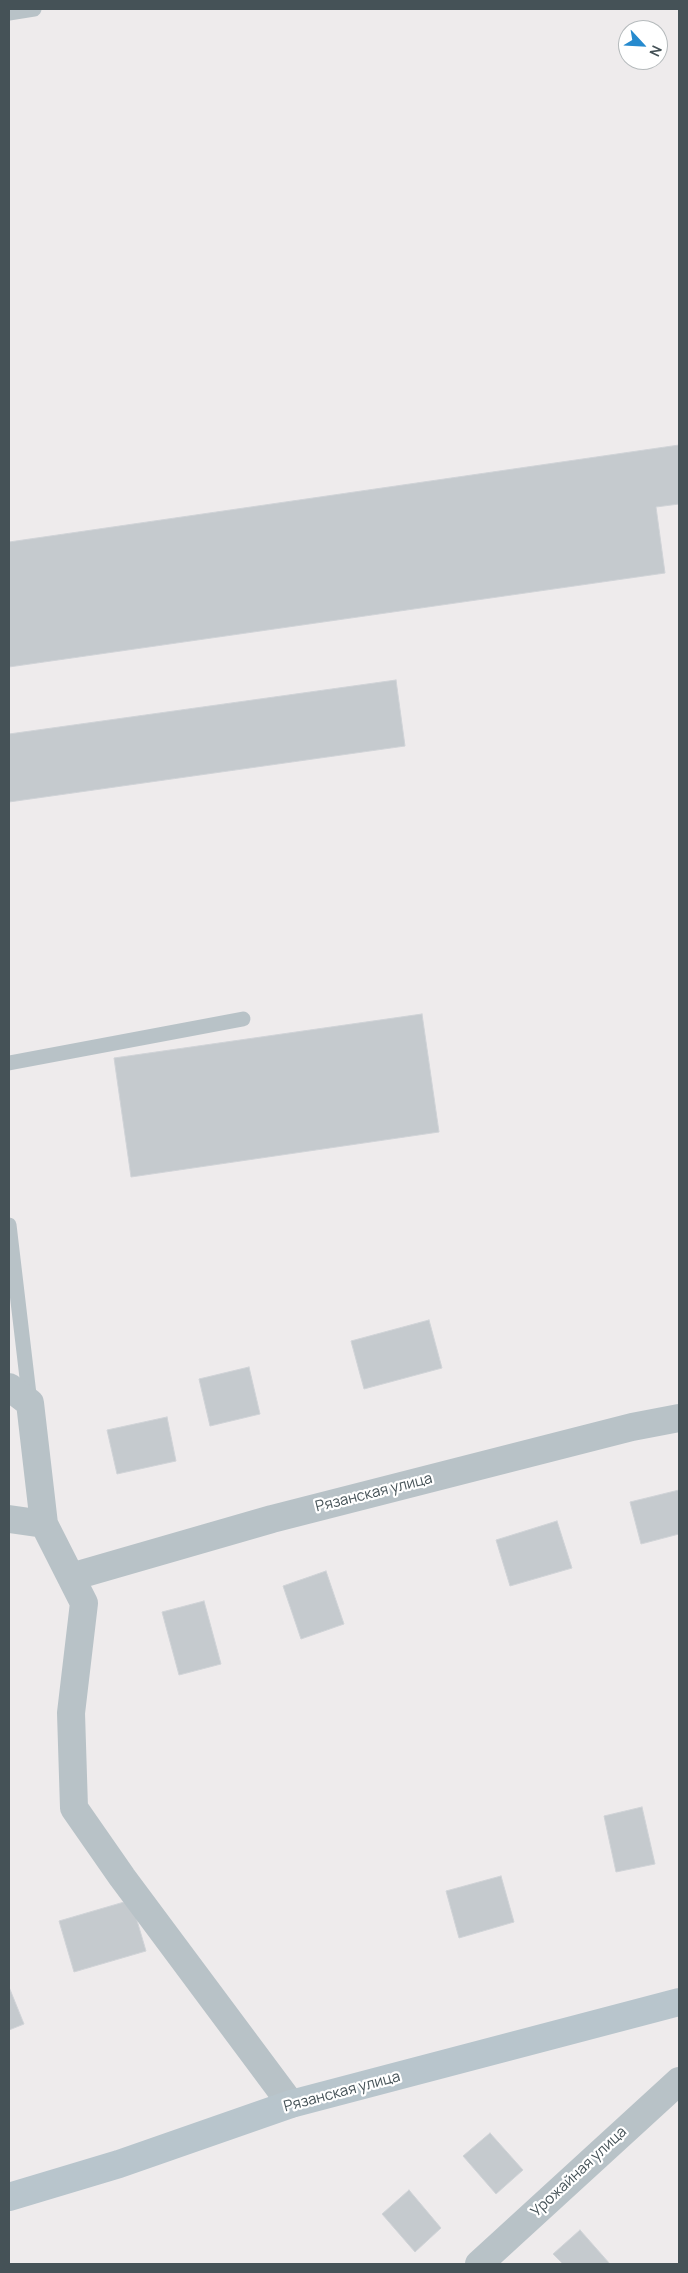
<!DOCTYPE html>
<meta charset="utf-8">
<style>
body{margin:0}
#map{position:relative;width:688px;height:2273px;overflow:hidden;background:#eeebec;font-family:Manrope,sans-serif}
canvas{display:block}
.frame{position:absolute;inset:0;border:10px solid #455257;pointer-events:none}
.north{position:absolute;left:618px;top:20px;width:50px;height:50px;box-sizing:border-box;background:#fff;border:1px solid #b5babc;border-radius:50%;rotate:115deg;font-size:14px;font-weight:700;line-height:20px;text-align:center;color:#455257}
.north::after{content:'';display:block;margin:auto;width:18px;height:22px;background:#268ace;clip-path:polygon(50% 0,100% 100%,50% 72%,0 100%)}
</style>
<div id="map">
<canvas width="688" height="2273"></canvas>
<div class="frame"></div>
<div class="north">N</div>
</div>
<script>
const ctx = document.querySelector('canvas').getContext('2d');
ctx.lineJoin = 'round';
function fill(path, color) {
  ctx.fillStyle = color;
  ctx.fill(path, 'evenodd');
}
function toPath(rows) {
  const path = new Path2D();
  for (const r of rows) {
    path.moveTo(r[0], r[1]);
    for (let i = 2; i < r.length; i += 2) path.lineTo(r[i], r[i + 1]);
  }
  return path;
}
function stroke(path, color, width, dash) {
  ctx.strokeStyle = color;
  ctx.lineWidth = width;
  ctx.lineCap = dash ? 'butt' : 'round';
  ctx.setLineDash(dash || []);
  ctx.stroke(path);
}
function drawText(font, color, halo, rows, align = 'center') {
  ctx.font = font + ' Manrope,sans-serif';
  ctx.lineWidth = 4.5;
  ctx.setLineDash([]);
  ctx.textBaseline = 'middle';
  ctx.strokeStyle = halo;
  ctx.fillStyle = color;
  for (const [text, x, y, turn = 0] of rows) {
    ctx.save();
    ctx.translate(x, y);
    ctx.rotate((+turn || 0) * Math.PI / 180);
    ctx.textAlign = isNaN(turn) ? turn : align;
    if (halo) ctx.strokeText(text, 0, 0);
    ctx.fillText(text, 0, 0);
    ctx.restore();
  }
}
const building = toPath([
 [679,445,679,504,656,507,665,573,9,667,9,542,679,445],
 [396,680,405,746,9,802,9,734,396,680],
 [422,1014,439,1132,131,1177,114,1058,422,1014],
 [429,1320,442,1368,364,1389,351,1341,429,1320],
 [249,1367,260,1414,210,1426,199,1379,249,1367],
 [167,1417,176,1461,117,1474,107,1430,167,1417],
 [679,1490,679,1534,641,1544,630,1502,679,1490],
 [557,1521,572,1568,510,1586,496,1540,557,1521],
 [326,1571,344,1624,301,1639,283,1586,326,1571],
 [204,1601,221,1664,179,1675,162,1612,204,1601],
 [642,1807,655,1864,616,1872,604,1816,642,1807],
 [501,1876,514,1922,459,1938,446,1891,501,1876],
 [131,1900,146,1951,74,1972,59,1921,131,1900],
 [9,1987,24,2024,9,2030,9,1987],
 [490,2133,523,2170,496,2194,463,2156,490,2133],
 [409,2190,441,2228,415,2252,382,2214,409,2190],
 [580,2230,610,2264,563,2264,553,2254,580,2230]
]);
const lane = toPath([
 [9,13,34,9],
 [9,1063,243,1019],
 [9,1225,30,1403]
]);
const street = toPath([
 [9,1387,30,1403,44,1524,84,1603,71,1713,74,1808,122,1877,291,2104],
 [9,1519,44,1524],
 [71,1577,272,1519,632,1427,679,1418],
 [479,2264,679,2081]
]);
const secondary = toPath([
 [9,2197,119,2164,291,2104,679,2002]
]);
const streetNames = [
 ["Рязанская улица",374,1493,-14],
 ["Рязанская улица",342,2092,-15],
 ["Урожайная улица",579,2172,-43]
];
fill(building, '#c5cace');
stroke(building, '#d0d3d7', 1);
stroke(lane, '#b8c2c7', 15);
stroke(street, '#b8c2c7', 28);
stroke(secondary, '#b8c5cc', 28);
drawText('15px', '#455257', '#fff', streetNames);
</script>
